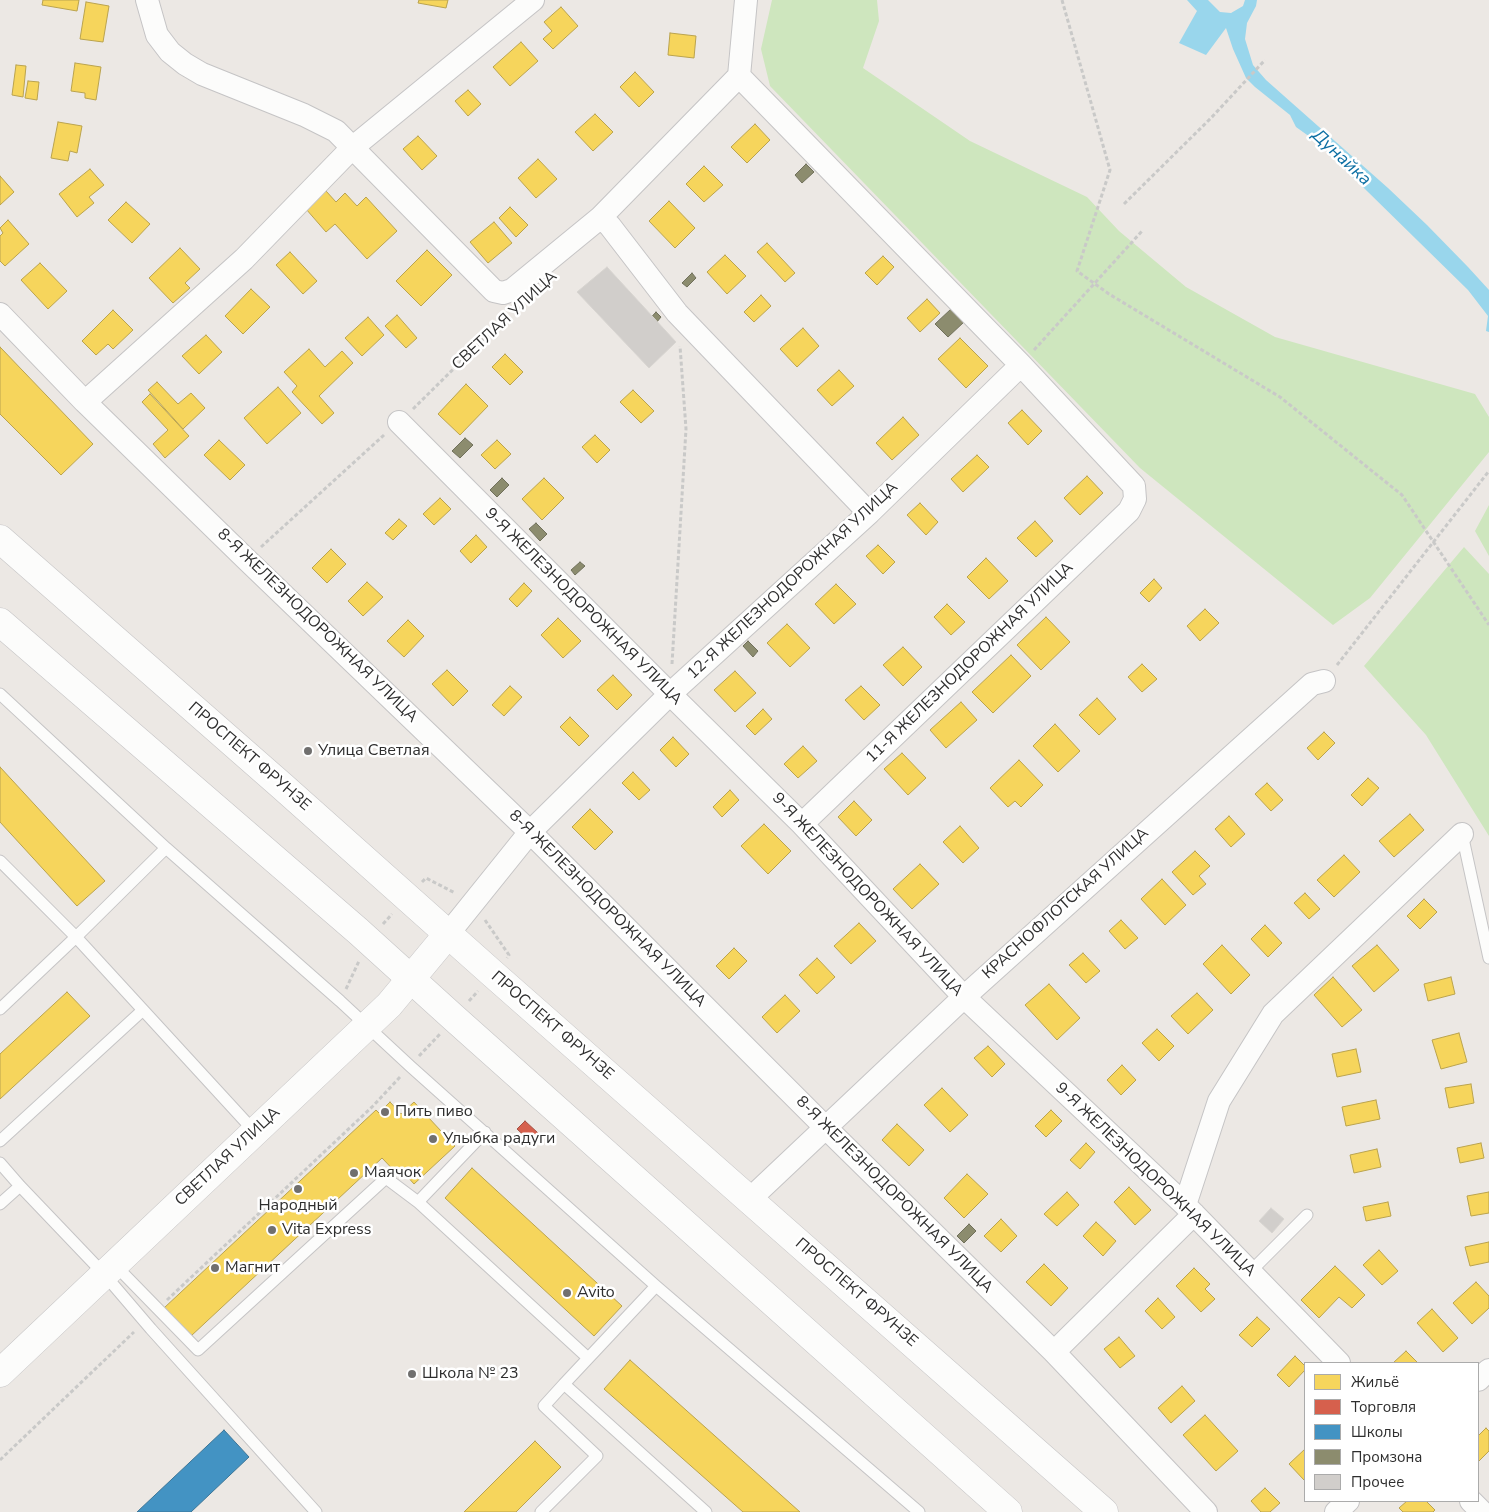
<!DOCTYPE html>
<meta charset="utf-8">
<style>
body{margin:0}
#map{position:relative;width:1489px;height:1512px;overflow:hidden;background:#ece8e4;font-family:"Nunito Sans",sans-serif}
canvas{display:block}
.legend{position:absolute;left:1304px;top:1362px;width:175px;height:140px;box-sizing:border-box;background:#fff;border:1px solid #ababab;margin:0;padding:6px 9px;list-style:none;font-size:15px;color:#2e2e2e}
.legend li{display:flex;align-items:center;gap:10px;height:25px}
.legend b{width:25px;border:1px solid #ababab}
</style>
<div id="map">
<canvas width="1489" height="1512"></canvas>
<ul class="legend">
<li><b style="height:14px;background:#f6d55c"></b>Жильё</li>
<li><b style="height:14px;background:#d6604d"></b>Торговля</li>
<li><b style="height:14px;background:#4393c3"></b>Школы</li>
<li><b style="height:14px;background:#8c8c6e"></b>Промзона</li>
<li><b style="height:14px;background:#d1cecb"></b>Прочее</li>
</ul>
</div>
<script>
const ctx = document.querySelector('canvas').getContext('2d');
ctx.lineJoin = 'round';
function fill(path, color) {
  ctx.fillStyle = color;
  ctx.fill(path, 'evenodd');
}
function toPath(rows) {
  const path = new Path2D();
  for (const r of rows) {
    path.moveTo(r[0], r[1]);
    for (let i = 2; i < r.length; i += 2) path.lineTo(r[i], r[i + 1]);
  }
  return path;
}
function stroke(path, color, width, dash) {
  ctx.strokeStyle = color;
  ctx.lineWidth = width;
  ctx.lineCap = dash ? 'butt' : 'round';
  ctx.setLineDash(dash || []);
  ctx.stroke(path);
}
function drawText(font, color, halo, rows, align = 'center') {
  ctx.font = font + ' "Nunito Sans",sans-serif';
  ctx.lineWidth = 5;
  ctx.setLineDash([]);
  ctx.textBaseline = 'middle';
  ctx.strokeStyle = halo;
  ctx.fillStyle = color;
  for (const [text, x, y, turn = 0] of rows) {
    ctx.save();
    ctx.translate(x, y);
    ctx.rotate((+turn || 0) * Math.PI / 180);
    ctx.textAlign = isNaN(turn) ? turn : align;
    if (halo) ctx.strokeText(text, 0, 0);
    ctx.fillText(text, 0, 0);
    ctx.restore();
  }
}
const green = toPath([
 [772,0,877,0,879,21,863,68,970,141,1087,197,1119,231,1186,287,1275,337,1475,394,1489,417,1489,452,1370,598,1333,625,1140,468,770,86,761,49],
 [1489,505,1489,556,1475,531],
 [1464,547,1489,574,1489,836,1426,735,1364,666]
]);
const water = toPath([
 [1187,0,1208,0,1220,12,1231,13,1243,6,1245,0,1257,0,1256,6,1247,23,1245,39,1253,65,1266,80,1388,188,1427,225,1468,267,1489,290,1489,332,1486,331,1488,316,1468,290,1317,142,1296,127,1290,115,1255,87,1246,78,1233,49,1226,28,1206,55,1179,43,1197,11]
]);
const homes = toPath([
 [43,0,79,0,77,11,42,5,43,0],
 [419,0,448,0,446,8,418,3,419,0],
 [86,2,109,6,103,42,80,39,86,2],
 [561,7,578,26,553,49,543,39,552,31,544,22,561,7],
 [670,33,696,36,694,58,668,55,670,33],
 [521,42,538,61,510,86,493,67,521,42],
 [75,63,101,67,96,100,85,98,85,93,71,91,75,63],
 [16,65,26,66,23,97,12,95,16,65],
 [635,72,654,92,639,107,620,87,635,72],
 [28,81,39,82,37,100,25,98,28,81],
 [468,90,481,104,468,116,455,101,468,90],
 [595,114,613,132,593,151,575,132,595,114],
 [58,122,82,126,77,153,70,151,68,161,51,158,58,122],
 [755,124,770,140,747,163,731,147,755,124],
 [418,136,437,156,422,170,403,149,418,136],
 [538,159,557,179,536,198,518,178,538,159],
 [704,166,723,185,704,202,686,184,704,166],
 [90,169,104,185,89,197,94,203,77,217,59,194,90,169],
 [0,176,14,192,0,205,0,176],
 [326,191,336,202,345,193,357,206,366,197,397,231,367,259,335,224,326,232,306,209,326,191],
 [669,201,695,228,675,248,649,221,669,201],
 [126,202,150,224,132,243,108,220,126,202],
 [510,207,528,225,516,237,499,218,510,207],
 [8,220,29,244,5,266,0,261,0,236,3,233,0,228,8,220],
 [494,222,512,243,488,263,470,242,494,222],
 [767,243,795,273,785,282,757,252,767,243],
 [180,248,200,269,185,283,190,288,173,303,149,278,180,248],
 [427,250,452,275,421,306,396,281,427,250],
 [290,252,317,281,303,294,276,265,290,252],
 [725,255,746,276,727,294,707,272,725,255],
 [883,256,894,267,877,285,865,273,883,256],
 [40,263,67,291,48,309,21,280,40,263],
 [251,289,270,307,243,334,225,316,251,289],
 [761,295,771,306,754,322,744,312,761,295],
 [927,299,940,313,920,332,907,318,927,299],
 [113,310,133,330,113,349,108,344,96,355,82,341,113,310],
 [397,315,417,338,406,348,385,326,397,315],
 [368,317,384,335,362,356,345,338,368,317],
 [803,328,819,346,797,367,780,349,803,328],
 [206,335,222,352,199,374,182,356,206,335],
 [960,338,988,366,966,388,938,359,960,338],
 [0,347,93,444,61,475,0,414,0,347],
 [309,349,325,367,342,351,353,363,319,396,334,413,322,424,292,392,297,386,284,372,309,349],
 [505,354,523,372,510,385,492,367,505,354],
 [839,370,854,386,832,406,817,390,839,370],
 [157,382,178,404,191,393,205,408,183,429,148,390,157,382],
 [466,384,488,406,460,435,438,414,466,384],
 [278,387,301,413,267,444,244,418,278,387],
 [633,390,654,411,641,423,620,402,633,390],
 [150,394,189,436,165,458,153,444,168,430,142,402,150,394],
 [1022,410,1042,431,1028,445,1008,423,1022,410],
 [903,417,919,435,892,460,876,443,903,417],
 [595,435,610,450,597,463,582,447,595,435],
 [219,440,245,465,230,480,204,455,219,440],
 [497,440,511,454,495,469,481,455,497,440],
 [977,455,989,467,963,492,951,479,977,455],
 [1087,476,1103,493,1080,515,1064,498,1087,476],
 [544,478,564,498,542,520,522,499,544,478],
 [440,498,451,509,434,525,423,514,440,498],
 [920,503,938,522,926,535,907,515,920,503],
 [399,519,407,526,393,540,385,533,399,519],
 [1035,521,1053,541,1036,557,1017,538,1035,521],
 [476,535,487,547,471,563,460,551,476,535],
 [878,545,895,562,883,574,866,556,878,545],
 [331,549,346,564,327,583,312,568,331,549],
 [986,558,1008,581,989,599,967,577,986,558],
 [1154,579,1162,588,1149,602,1140,593,1154,579],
 [367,582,383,597,363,616,348,601,367,582],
 [524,583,532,591,517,607,509,599,524,583],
 [836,584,856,604,834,624,815,604,836,584],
 [947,604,965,622,951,635,934,617,947,604],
 [1205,609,1219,623,1200,641,1187,626,1205,609],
 [1046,617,1070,642,1041,670,1017,645,1046,617],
 [558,618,581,641,563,658,541,635,558,618],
 [408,620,424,636,404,657,387,641,408,620],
 [787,624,810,648,790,667,767,643,787,624],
 [903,647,922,667,903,686,883,665,903,647],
 [1011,655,1031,676,993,713,972,692,1011,655],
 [1142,664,1157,679,1142,692,1128,677,1142,664],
 [447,670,468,691,453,706,432,684,447,670],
 [735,671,756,693,735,712,714,690,735,671],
 [613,675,632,695,617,710,597,690,613,675],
 [510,686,522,697,504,716,492,705,510,686],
 [861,686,880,705,864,720,845,700,861,686],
 [1097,698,1116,719,1099,735,1079,715,1097,698],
 [961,702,977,720,946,748,930,730,961,702],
 [763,709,772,719,755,735,746,726,763,709],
 [570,717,589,736,579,746,560,727,570,717],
 [1055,724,1080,751,1058,772,1033,746,1055,724],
 [1324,732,1335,743,1318,760,1307,748,1324,732],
 [673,737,689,754,676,767,660,750,673,737],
 [803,746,817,761,798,778,784,764,803,746],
 [902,753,926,778,908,795,884,769,902,753],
 [1019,760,1043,785,1021,807,1015,801,1008,807,990,788,1019,760],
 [0,767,105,881,77,906,0,822,0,767],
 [633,772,650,790,639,800,622,783,633,772],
 [1368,778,1379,788,1362,806,1351,795,1368,778],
 [1267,783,1283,800,1271,811,1255,794,1267,783],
 [730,790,739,800,722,817,713,807,730,790],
 [854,801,872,820,856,836,838,817,854,801],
 [590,809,613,832,595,850,572,827,590,809],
 [1410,814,1424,830,1394,857,1379,841,1410,814],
 [1229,816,1245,834,1231,847,1215,829,1229,816],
 [764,824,791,851,768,874,741,846,764,824],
 [960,826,979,848,963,863,943,842,960,826],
 [1195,851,1210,866,1199,876,1206,884,1193,895,1172,872,1195,851],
 [1344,855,1360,872,1334,897,1317,880,1344,855],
 [920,864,939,884,912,909,893,889,920,864],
 [1162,879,1186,905,1165,925,1141,899,1162,879],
 [1305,893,1320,909,1309,919,1294,903,1305,893],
 [1424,899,1437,912,1420,929,1407,916,1424,899],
 [1121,920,1138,938,1125,949,1109,931,1121,920],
 [859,923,876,941,851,964,834,946,859,923],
 [1265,925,1282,943,1268,957,1251,939,1265,925],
 [1222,945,1250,975,1231,994,1203,964,1222,945],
 [1377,945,1399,970,1374,992,1352,966,1377,945],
 [734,948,747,961,729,979,716,966,734,948],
 [1083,953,1100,971,1086,983,1069,965,1083,953],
 [817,958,835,977,817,994,799,975,817,958],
 [1333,977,1362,1010,1342,1027,1314,995,1333,977],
 [1451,977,1455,994,1428,1001,1424,984,1451,977],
 [1049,984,1080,1018,1057,1040,1025,1005,1049,984],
 [67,992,90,1016,0,1099,0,1054,67,992],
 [1197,993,1213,1010,1188,1034,1171,1016,1197,993],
 [785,995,800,1011,777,1033,762,1017,785,995],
 [1157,1029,1174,1046,1159,1061,1142,1043,1157,1029],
 [1459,1033,1467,1062,1441,1069,1432,1040,1459,1033],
 [988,1046,1005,1064,992,1077,974,1058,988,1046],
 [1356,1049,1361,1072,1337,1077,1332,1054,1356,1049],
 [1122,1065,1136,1080,1121,1095,1107,1080,1122,1065],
 [1471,1084,1474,1103,1449,1108,1445,1088,1471,1084],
 [942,1088,968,1115,950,1132,924,1105,942,1088],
 [1376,1100,1380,1119,1346,1126,1342,1107,1376,1100],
 [390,1102,401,1114,414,1102,455,1146,414,1184,406,1175,402,1179,382,1158,191,1336,164,1308,376,1110,379,1113,390,1102],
 [1051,1110,1062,1121,1046,1137,1035,1126,1051,1110],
 [897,1124,924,1150,909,1166,882,1140,897,1124],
 [1086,1143,1095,1152,1080,1169,1070,1160,1086,1143],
 [1481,1143,1484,1158,1460,1163,1457,1148,1481,1143],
 [1377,1149,1381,1167,1354,1173,1350,1155,1377,1149],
 [472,1168,622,1306,594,1336,445,1198,472,1168],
 [967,1174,988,1194,964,1218,944,1198,967,1174],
 [1129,1187,1151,1210,1135,1225,1114,1202,1129,1187],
 [1067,1192,1079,1205,1057,1226,1044,1214,1067,1192],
 [1489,1192,1489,1213,1471,1216,1467,1196,1489,1192],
 [1388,1202,1391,1216,1366,1221,1363,1207,1388,1202],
 [1001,1219,1017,1236,1001,1252,984,1236,1001,1219],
 [1096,1222,1116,1241,1103,1256,1083,1236,1096,1222],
 [1489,1242,1489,1262,1470,1266,1465,1247,1489,1242],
 [1379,1250,1398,1271,1382,1285,1363,1265,1379,1250],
 [1044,1264,1068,1288,1051,1306,1026,1282,1044,1264],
 [1335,1266,1365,1295,1352,1308,1339,1297,1319,1318,1301,1300,1335,1266],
 [1194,1268,1210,1284,1205,1289,1215,1299,1201,1312,1176,1286,1194,1268],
 [1476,1282,1489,1296,1489,1308,1472,1324,1453,1303,1476,1282],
 [1158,1298,1175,1317,1162,1329,1145,1311,1158,1298],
 [1432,1309,1458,1338,1443,1352,1417,1323,1432,1309],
 [1257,1317,1270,1329,1252,1347,1239,1335,1257,1317],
 [1119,1337,1135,1356,1120,1368,1104,1349,1119,1337],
 [1406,1351,1418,1363,1393,1363,1406,1351],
 [1295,1356,1305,1366,1305,1370,1289,1387,1277,1375,1295,1356],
 [630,1360,800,1512,743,1512,604,1389,630,1360],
 [1182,1386,1195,1401,1171,1423,1158,1408,1182,1386],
 [1205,1415,1238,1451,1216,1471,1183,1435,1205,1415],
 [1486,1428,1489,1431,1489,1451,1478,1462,1478,1436,1486,1428],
 [535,1441,561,1467,516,1512,464,1512,535,1441],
 [1305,1449,1305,1479,1304,1480,1289,1464,1305,1449],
 [1265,1488,1280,1503,1270,1512,1261,1512,1251,1501,1265,1488],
 [1407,1501,1426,1501,1435,1510,1433,1512,1403,1512,1399,1508,1407,1501]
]);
const shops = toPath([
 [525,1121,538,1133,530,1141,517,1129,525,1121]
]);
const schools = toPath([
 [224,1430,249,1457,191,1512,137,1512,224,1430]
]);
const industry = toPath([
 [806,164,814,172,802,183,795,175,806,164],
 [692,273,696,278,687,287,682,283,692,273],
 [951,309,964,322,948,337,935,324,951,309],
 [656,312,661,317,652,328,646,323,656,312],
 [465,438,473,445,460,458,452,451,465,438],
 [502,478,509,485,497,497,490,490,502,478],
 [536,523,547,534,540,541,529,529,536,523],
 [580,562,585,566,575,575,571,570,580,562],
 [748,641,758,651,753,657,743,646,748,641],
 [969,1224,976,1231,964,1243,957,1236,969,1224]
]);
const building = toPath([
 [607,267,676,342,649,368,577,292,607,267],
 [1271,1208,1284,1219,1272,1233,1259,1221,1271,1208]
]);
const path = toPath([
 [1062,0,1110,170,1077,271,1109,294,1280,397,1402,495,1489,625],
 [1124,204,1211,118,1265,60],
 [1034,350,1143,230],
 [413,409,510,313],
 [261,547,384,435],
 [672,664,686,429,680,346],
 [1337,665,1489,471],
 [422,882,426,878,455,893],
 [485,920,509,955,507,958],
 [383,924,392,914],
 [346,989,359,961],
 [469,1001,478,991],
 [419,1056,440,1034],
 [167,1300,373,1106,401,1076],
 [0,1460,134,1332]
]);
const service = toPath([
 [0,694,166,848,340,1001,410,1066,656,1286,919,1512],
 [1462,834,1489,958],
 [166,848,76,937,255,1132],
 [0,861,76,937,0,1009],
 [0,1141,143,1010],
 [0,1163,20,1186,104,1274,151,1329,316,1512],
 [418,1202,485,1132],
 [0,1204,20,1186],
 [114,1264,198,1350,386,1178,418,1202,588,1358],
 [1250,1272,1307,1215],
 [656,1286,564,1384,706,1512],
 [541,1512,597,1456,544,1406,564,1384]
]);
const minor = toPath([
 [147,0,157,35,170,52,185,64,202,74,304,115,336,131,494,291,503,293,512,290,601,217],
 [739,76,1021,365,1134,486,1135,499,1129,511,802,824],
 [739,76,601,217,610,226,677,313,869,513],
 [739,76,746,0],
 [0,314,85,402,247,560,530,832,825,1127,1054,1352,1206,1512],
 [85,402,244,259,352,148,533,0],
 [399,422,670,694,802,824,964,997,1185,1205,1339,1363],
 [448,934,530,832,670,694,869,513,1021,365],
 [750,1199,964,997,1312,684,1324,681],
 [1185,1205,1219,1101,1273,1014,1462,834],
 [1054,1352,1194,1214],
 [1478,1380,1489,1370],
 [1471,1501,1482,1512],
 [1336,1512,1348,1501]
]);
const tertiary = toPath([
 [0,1373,389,1005,448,934]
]);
const secondary = toPath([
 [0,539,282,786,493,974,1104,1512],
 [0,622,358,931,454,1018,1008,1512]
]);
const markers = [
 [308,751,5,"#706f6e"],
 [385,1112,5,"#706f6e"],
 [433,1139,5,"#706f6e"],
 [354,1173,5,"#706f6e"],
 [298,1189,5,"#706f6e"],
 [272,1230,5,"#706f6e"],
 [215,1268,5,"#706f6e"],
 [567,1293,5,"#706f6e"],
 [412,1374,5,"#706f6e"]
];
const streetNames = [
 ["СВЕТЛАЯ УЛИЦА",505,321,-43],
 ["12-Я ЖЕЛЕЗНОДОРОЖНАЯ УЛИЦА",793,581,-43],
 ["9-Я ЖЕЛЕЗНОДОРОЖНАЯ УЛИЦА",583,607,45],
 ["8-Я ЖЕЛЕЗНОДОРОЖНАЯ УЛИЦА",317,626,44],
 ["11-Я ЖЕЛЕЗНОДОРОЖНАЯ УЛИЦА",970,663,-44],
 ["ПРОСПЕКТ ФРУНЗЕ",249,757,41],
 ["9-Я ЖЕЛЕЗНОДОРОЖНАЯ УЛИЦА",867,895,47],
 ["КРАСНОФЛОТСКАЯ УЛИЦА",1066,904,-42],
 ["8-Я ЖЕЛЕЗНОДОРОЖНАЯ УЛИЦА",607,909,45],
 ["ПРОСПЕКТ ФРУНЗЕ",552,1026,41],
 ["СВЕТЛАЯ УЛИЦА",228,1157,-43],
 ["9-Я ЖЕЛЕЗНОДОРОЖНАЯ УЛИЦА",1155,1180,44],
 ["8-Я ЖЕЛЕЗНОДОРОЖНАЯ УЛИЦА",894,1195,45],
 ["ПРОСПЕКТ ФРУНЗЕ",856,1293,41]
];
const poiNames = [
 ["Улица Светлая",318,751],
 ["Пить пиво",395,1112],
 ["Улыбка радуги",443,1139],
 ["Маячок",364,1173],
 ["Народный",298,1206,"center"],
 ["Vita Express",282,1230],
 ["Магнит",225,1268],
 ["Avito",577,1293],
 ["Школа № 23",422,1374]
];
const waterNames = [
 ["Дунайка",1341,158,43]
];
fill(green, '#cee6be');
fill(water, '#99d6ec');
fill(homes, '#f6d55c');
stroke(homes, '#baa34e', 1);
fill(shops, '#d6604d');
stroke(shops, '#a45144', 1);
fill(schools, '#4393c3');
stroke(schools, '#3d7596', 1);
fill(industry, '#8c8c6e');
stroke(industry, '#70705b', 1);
fill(building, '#d1cecb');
stroke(building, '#d7d4d0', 1);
stroke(service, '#c5c4c5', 13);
stroke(minor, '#c5c4c5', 24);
stroke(tertiary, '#c5c4c5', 29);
stroke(secondary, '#c5c4c5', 29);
stroke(path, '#c9c9c8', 3, [4, 2.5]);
stroke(service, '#fcfcfb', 11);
stroke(minor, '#fcfcfb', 22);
stroke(tertiary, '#fcfcfb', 28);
stroke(secondary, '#fcfcfb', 28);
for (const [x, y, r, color] of markers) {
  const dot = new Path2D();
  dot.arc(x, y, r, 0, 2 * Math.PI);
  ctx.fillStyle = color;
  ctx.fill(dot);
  stroke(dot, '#fff', 2);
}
drawText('16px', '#2e2e2e', '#fff', streetNames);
drawText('16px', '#2e2e2e', '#fff', poiNames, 'left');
drawText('italic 18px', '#0d6fa3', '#fff', waterNames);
</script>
